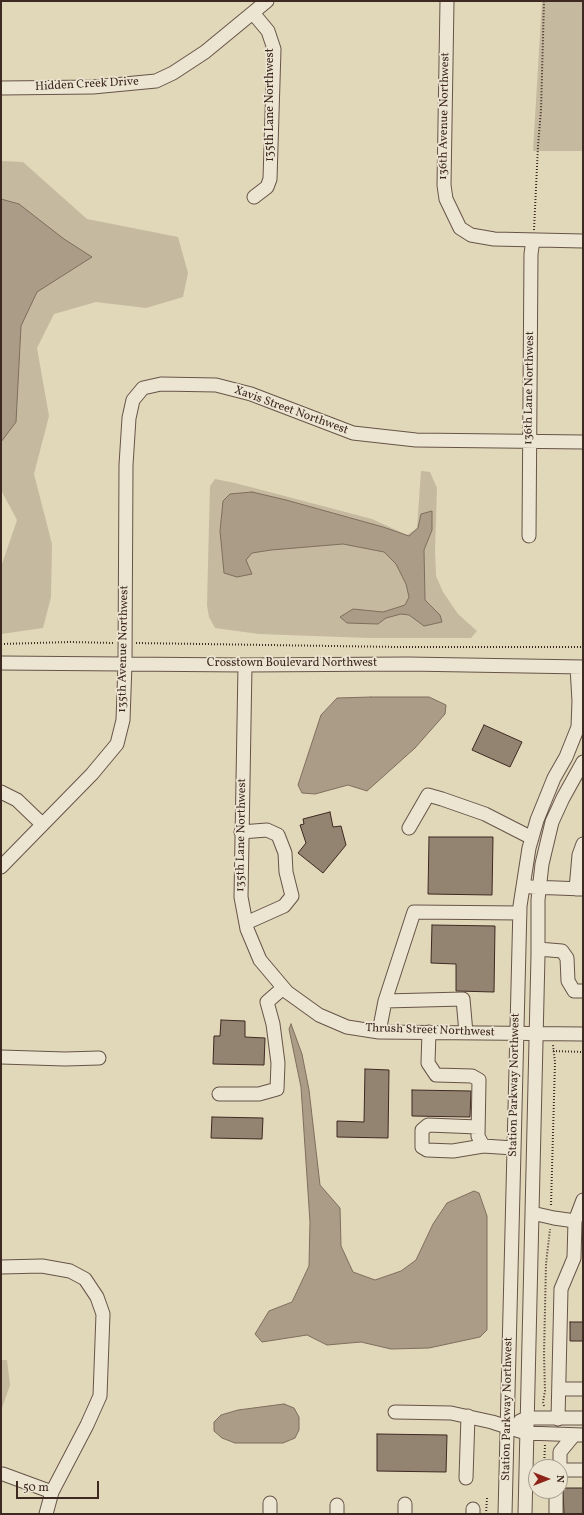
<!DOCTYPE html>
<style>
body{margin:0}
#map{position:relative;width:584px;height:1515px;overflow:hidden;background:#e1d7b9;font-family:Vollkorn,serif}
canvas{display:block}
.frame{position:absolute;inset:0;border:2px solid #3e2922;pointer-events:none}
.north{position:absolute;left:528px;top:1459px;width:40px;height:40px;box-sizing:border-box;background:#ece5d2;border:1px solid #a69a8c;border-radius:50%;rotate:90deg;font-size:11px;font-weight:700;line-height:16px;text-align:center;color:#3e2922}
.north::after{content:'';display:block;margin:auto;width:14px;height:18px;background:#8f2418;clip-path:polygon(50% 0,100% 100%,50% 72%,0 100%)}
.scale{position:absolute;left:16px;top:1481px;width:83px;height:18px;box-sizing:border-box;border:2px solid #3e2922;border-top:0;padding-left:5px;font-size:12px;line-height:14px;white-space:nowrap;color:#3e2922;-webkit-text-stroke:3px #ece5d2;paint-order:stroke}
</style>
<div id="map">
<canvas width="584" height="1515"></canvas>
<div class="frame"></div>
<div class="north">N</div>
<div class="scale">50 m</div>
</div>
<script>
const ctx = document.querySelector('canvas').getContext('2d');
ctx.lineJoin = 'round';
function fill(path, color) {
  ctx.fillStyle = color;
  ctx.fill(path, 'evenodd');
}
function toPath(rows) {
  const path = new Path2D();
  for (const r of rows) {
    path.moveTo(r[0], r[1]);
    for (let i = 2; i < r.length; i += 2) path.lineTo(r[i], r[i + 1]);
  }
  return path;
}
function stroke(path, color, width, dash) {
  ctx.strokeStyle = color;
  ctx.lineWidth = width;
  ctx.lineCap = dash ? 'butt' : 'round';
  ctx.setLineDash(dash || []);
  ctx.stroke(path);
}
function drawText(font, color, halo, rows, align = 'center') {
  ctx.font = font + ' Vollkorn,serif';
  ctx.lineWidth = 3.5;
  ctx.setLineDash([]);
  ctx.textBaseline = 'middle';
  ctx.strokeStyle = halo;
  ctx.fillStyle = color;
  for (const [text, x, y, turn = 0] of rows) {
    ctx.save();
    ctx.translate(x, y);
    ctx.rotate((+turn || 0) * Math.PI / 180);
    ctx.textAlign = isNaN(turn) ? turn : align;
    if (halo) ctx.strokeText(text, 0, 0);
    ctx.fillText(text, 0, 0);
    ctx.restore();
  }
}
const green = toPath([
 [542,1,583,1,583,151,533,151],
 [1,161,23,162,87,219,178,237,188,273,183,297,146,308,96,302,54,314,37,348,49,416,34,474,52,544,51,597,43,628,1,634,1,567,17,520,1,490],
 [421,471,430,472,437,488,435,551,436,576,443,592,458,614,477,631,471,638,369,638,259,634,215,628,209,617,207,605,210,486,215,479,235,483,372,519,407,535,417,528],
 [1,1360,7,1360,10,1385,1,1411]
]);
const water = toPath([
 [1,199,19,204,64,239,92,257,37,292,21,326,16,422,1,442,1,199],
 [252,492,286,500,383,527,409,536,418,528,421,514,432,511,432,530,424,550,425,600,440,615,442,622,424,626,409,615,401,614,386,618,378,624,347,623,340,617,353,609,383,612,405,605,409,597,406,584,396,564,384,552,343,544,271,550,252,553,246,560,252,574,237,577,224,573,220,531,223,501,230,494,252,492],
 [371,697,429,697,446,705,445,714,415,748,367,791,348,785,315,794,302,793,298,785,321,715,337,698,371,697],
 [291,1024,302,1054,309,1090,320,1185,340,1208,341,1246,353,1272,375,1280,401,1271,416,1260,433,1224,447,1203,474,1191,479,1193,487,1216,487,1330,480,1337,429,1348,391,1349,361,1342,327,1345,307,1335,262,1342,255,1334,269,1311,292,1302,309,1266,310,1222,301,1087,289,1029,291,1024],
 [284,1404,294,1408,299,1417,299,1430,295,1438,283,1443,235,1443,222,1438,214,1431,214,1422,221,1415,238,1410,284,1404]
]);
const building = toPath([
 [484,725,522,742,510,767,472,750,484,725],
 [330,812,333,827,341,826,346,845,323,873,298,853,306,843,300,825,304,824,303,819,330,812],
 [429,837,493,837,492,895,428,894,429,837],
 [432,925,495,926,494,992,456,991,456,964,431,963,432,925],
 [221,1020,245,1021,245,1037,265,1038,264,1065,213,1064,214,1036,220,1036,221,1020],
 [365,1069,389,1070,388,1138,337,1137,337,1121,364,1122,365,1069],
 [412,1090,471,1091,470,1117,412,1116,412,1090],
 [212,1117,263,1118,262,1139,211,1138,212,1117],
 [570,1322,583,1322,583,1341,570,1341,570,1322],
 [377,1434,447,1435,446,1472,377,1471,377,1434],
 [563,1488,583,1488,583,1514,564,1514,563,1488]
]);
const path = toPath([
 [534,230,538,146,541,110,544,1],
 [136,643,398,647,583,647],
 [1,644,70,642,114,643],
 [553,1051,583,1052],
 [551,1205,555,1062,553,1045],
 [544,1406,543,1402,545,1391,544,1354,546,1264,550,1229],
 [544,1467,545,1444],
 [486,1514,487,1498]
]);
const minor = toPath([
 [447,1,444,185,446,199,460,228,471,235,494,239,583,241],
 [253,13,268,31,274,49,270,179,267,187,254,197],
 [1,88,93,87,156,81,173,73,205,52,267,1],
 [529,536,531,254,533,240],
 [1,663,245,665,408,664,583,667],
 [245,665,241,897,247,929,260,960,287,992,319,1015,347,1027,379,1032,583,1034],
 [1,792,17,800,42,824],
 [409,828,428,795,442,799,485,814,532,838],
 [241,832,267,830,278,835,285,853,286,872,292,896,284,906,246,923],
 [1,867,92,774,117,744,123,720,125,664,126,465,129,418,133,400,143,388,161,384,216,385,251,394,353,433,416,440,583,442],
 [531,887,583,889],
 [576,889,579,855,583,844],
 [538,949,562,951,567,958,568,981,574,991,583,991],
 [385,1001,414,912,520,913],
 [379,1032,385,1001,463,999,466,1033],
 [429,1032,428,1063,436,1075,472,1076,479,1080,478,1136,483,1146,514,1148],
 [1,1057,65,1059,99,1058],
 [219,1094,259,1094,277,1089,278,1063,273,1024,267,1002,283,988],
 [478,1127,428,1125,422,1130,422,1147,427,1150,453,1151,483,1146],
 [532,1213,554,1218,575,1221,583,1200],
 [1,1267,42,1266,70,1271,85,1279,97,1297,103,1314,100,1396,87,1425,52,1492,46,1514],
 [559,1389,583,1389],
 [395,1412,451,1413,492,1422,526,1433,583,1435],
 [558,1419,561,1289,574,1258,575,1221],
 [520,1421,527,1418,583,1418],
 [560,1467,560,1452,574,1435],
 [560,1470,583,1470],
 [3,1474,52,1492],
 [466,1478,468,1416],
 [270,1514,270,1503],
 [337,1514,337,1505],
 [405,1514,405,1504],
 [473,1514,473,1509],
 [505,1514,520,906,529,848,537,820,554,778,566,757,578,727,579,701,577,667],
 [525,1514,538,955,538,900,542,864,552,822,563,798,583,762],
 [556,1514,556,1491]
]);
const streetNames = [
 ["Hidden Creek Drive",87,85,-3],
 ["135th Lane Northwest",271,105,-90],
 ["136th Avenue Northwest",445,116,-89],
 ["136th Lane Northwest",530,388,-89],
 ["Xavis Street Northwest",291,411,20],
 ["135th Avenue Northwest",124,649,-89],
 ["Crosstown Boulevard Northwest",292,664],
 ["135th Lane Northwest",242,835,-89],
 ["Thrush Street Northwest",430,1031,2],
 ["Station Parkway Northwest",515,1085,-89],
 ["Station Parkway Northwest",508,1409,-89]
];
fill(green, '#c5b99f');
fill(water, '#aa9c86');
stroke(water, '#7f6e5e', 1);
fill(building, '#938371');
stroke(building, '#3e2922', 1);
stroke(minor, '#675448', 15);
stroke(path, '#3e2922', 2, [1, 2]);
stroke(minor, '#ece5d2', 13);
drawText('12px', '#3e2922', '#ece5d2', streetNames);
</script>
